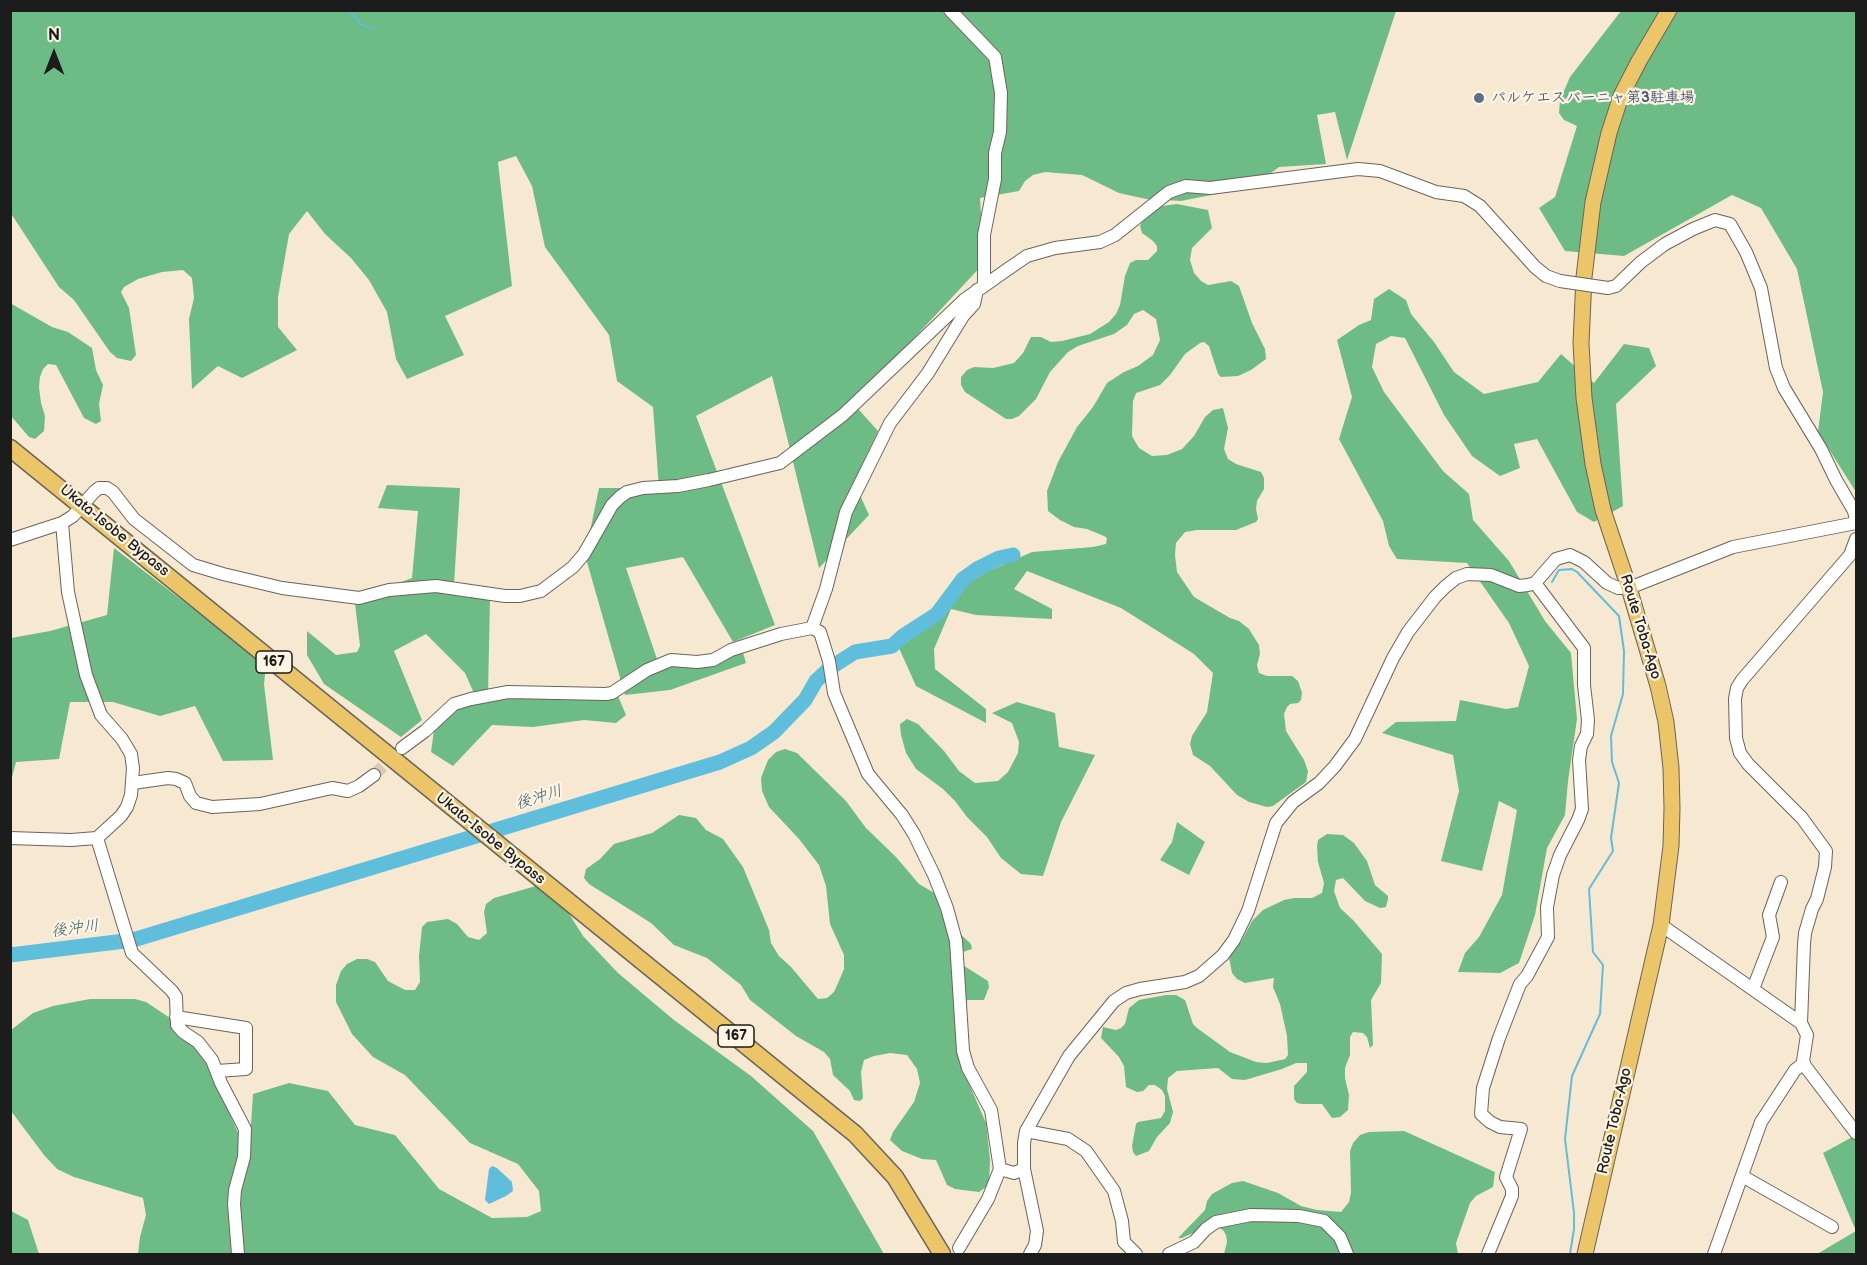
<!DOCTYPE html>
<meta charset="utf-8">
<style>
body{margin:0}
#map{position:relative;width:1867px;height:1265px;overflow:hidden;background:#f7e9d1;font-family:"Balsamiq Sans",sans-serif}
canvas{display:block}
.frame{position:absolute;inset:0;border:12px solid #1c1c1c;pointer-events:none}
.north{position:absolute;left:24px;top:24px;width:60px;height:60px;-webkit-text-stroke:4px #fcf5e5;paint-order:stroke;rotate:0deg;font-size:16px;font-weight:700;line-height:24px;text-align:center;color:#1c1c1c}
.north::after{content:'';display:block;margin:auto;width:21px;height:27px;background:#1c1c1c;clip-path:polygon(50% 0,100% 100%,50% 72%,0 100%)}
</style>
<div id="map">
<canvas width="1867" height="1265"></canvas>
<div class="frame"></div>
<div class="north">N</div>
</div>
<script>
const ctx = document.querySelector('canvas').getContext('2d');
ctx.lineJoin = 'round';
function fill(path, color) {
  ctx.fillStyle = color;
  ctx.fill(path, 'evenodd');
}
function toPath(rows) {
  const path = new Path2D();
  for (const r of rows) {
    path.moveTo(r[0], r[1]);
    for (let i = 2; i < r.length; i += 2) path.lineTo(r[i], r[i + 1]);
  }
  return path;
}
function stroke(path, color, width, dash) {
  ctx.strokeStyle = color;
  ctx.lineWidth = width;
  ctx.lineCap = dash ? 'butt' : 'round';
  ctx.setLineDash(dash || []);
  ctx.stroke(path);
}
function drawText(font, color, halo, rows, align = 'center') {
  ctx.font = font + ' "Balsamiq Sans","Klee One",sans-serif';
  ctx.lineWidth = 4.5;
  ctx.setLineDash([]);
  ctx.textBaseline = 'middle';
  ctx.strokeStyle = halo;
  ctx.fillStyle = color;
  for (const [text, x, y, turn = 0] of rows) {
    ctx.save();
    ctx.translate(x, y);
    ctx.rotate((+turn || 0) * Math.PI / 180);
    ctx.textAlign = isNaN(turn) ? turn : align;
    if (halo) ctx.strokeText(text, 0, 0);
    ctx.fillText(text, 0, 0);
    ctx.restore();
  }
}
const forest = toPath([
 [10,11,1396,11,1347,160,1335,112,1317,115,1326,164,1279,167,1252,187,1181,201,1146,199,1119,193,1082,175,1045,172,1033,175,1025,181,1019,191,980,198,984,263,904,349,851,401,878,431,854,482,869,515,819,568,772,376,696,416,775,625,733,642,683,557,626,568,658,662,703,666,742,649,746,663,670,690,625,695,585,555,599,488,659,488,653,407,617,381,609,335,545,247,532,186,516,156,498,162,512,286,445,316,464,355,407,379,396,359,387,312,369,280,351,258,325,234,307,211,289,234,278,297,278,327,297,350,242,378,218,366,192,389,189,319,194,298,192,278,183,270,162,272,138,279,124,287,121,292,129,308,136,355,131,361,117,358,110,352,74,300,59,287,12,215],
 [1621,11,1856,11,1856,492,1818,432,1823,392,1797,269,1761,208,1732,195,1624,256,1565,251,1539,208,1555,197,1577,126,1564,120,1559,113,1560,100,1570,77],
 [1177,204,1208,210,1212,228,1192,248,1190,260,1194,273,1201,281,1208,285,1231,281,1239,286,1252,323,1265,349,1266,359,1251,370,1238,376,1221,377,1218,374,1209,346,1204,342,1200,343,1185,354,1170,375,1160,385,1136,393,1133,401,1132,436,1139,448,1152,456,1167,455,1182,449,1194,436,1205,417,1213,410,1223,408,1228,428,1224,449,1228,459,1236,464,1261,472,1264,478,1264,489,1257,501,1256,509,1258,519,1256,522,1236,530,1197,530,1185,532,1176,543,1175,555,1177,572,1194,597,1230,618,1239,621,1249,629,1259,645,1260,654,1257,665,1259,673,1267,676,1292,676,1298,681,1302,693,1301,700,1298,703,1290,704,1287,707,1284,714,1285,722,1286,731,1304,760,1308,771,1306,782,1273,806,1267,807,1249,802,1237,795,1210,766,1193,755,1190,744,1192,736,1207,712,1213,673,1194,654,1121,608,1027,571,1014,589,1052,609,1052,619,976,615,951,609,934,649,935,669,986,709,986,723,916,686,899,648,932,624,968,582,989,571,1032,552,1093,547,1106,544,1107,538,1104,536,1087,529,1074,527,1060,520,1048,511,1047,491,1058,462,1077,427,1093,407,1107,383,1124,372,1138,366,1153,355,1160,340,1156,319,1143,310,1134,314,1127,325,1114,334,1078,346,1068,352,1050,372,1036,399,1019,416,1012,419,1006,419,965,392,961,385,961,377,967,370,974,367,993,368,1014,363,1023,353,1031,337,1041,337,1051,342,1062,341,1090,334,1109,322,1116,314,1120,305,1125,276,1130,263,1136,260,1148,260,1157,251,1157,246,1153,241,1142,233,1140,226,1144,219,1162,206],
 [1389,289,1406,300,1411,314,1434,342,1454,372,1484,394,1538,382,1561,354,1594,383,1624,344,1649,348,1656,366,1616,404,1623,506,1594,522,1577,512,1537,439,1514,444,1520,468,1500,476,1472,456,1444,415,1405,338,1391,336,1376,344,1372,367,1384,392,1443,471,1469,494,1473,520,1509,561,1545,621,1571,653,1577,719,1568,781,1565,815,1547,848,1535,915,1519,963,1500,973,1458,972,1465,953,1479,937,1502,895,1517,810,1499,801,1482,871,1441,861,1459,791,1453,755,1382,733,1396,722,1456,721,1460,700,1506,709,1518,707,1529,666,1509,623,1467,563,1397,559,1389,546,1383,521,1339,439,1352,397,1337,340,1359,325,1371,320,1374,299],
 [10,303,52,327,68,332,92,348,96,370,103,385,99,404,101,421,96,424,84,418,56,365,48,364,43,369,40,377,39,387,41,403,45,416,44,431,35,439,29,437,11,416],
 [387,485,460,488,454,584,490,598,488,695,618,696,626,715,616,723,584,720,533,727,492,725,453,766,431,752,436,716,471,697,473,691,465,673,426,634,394,651,422,720,401,737,324,684,307,655,307,631,336,655,357,652,360,646,355,603,324,588,371,593,412,578,418,511,378,508],
 [114,548,266,665,264,684,273,760,223,761,195,706,160,716,113,702,70,702,59,759,16,762,11,781,11,638,50,631,107,615],
 [1017,702,1055,713,1059,747,1095,755,1061,822,1043,876,1021,874,1001,858,987,837,967,817,955,801,943,789,916,769,906,753,901,735,900,724,907,719,918,724,944,751,959,771,975,783,998,781,1008,772,1018,753,1019,742,1012,723,992,713],
 [785,749,797,753,846,801,866,828,896,857,919,884,936,894,956,930,971,944,972,949,960,953,961,964,988,981,989,987,984,1000,968,1000,958,1005,958,1019,960,1063,986,1123,990,1159,989,1185,979,1192,955,1189,947,1185,936,1160,922,1159,902,1151,890,1140,893,1132,914,1102,920,1083,917,1069,907,1055,890,1053,874,1056,864,1060,861,1072,863,1098,860,1101,854,1100,850,1091,833,1075,830,1059,824,1052,796,1036,750,1000,741,985,707,958,674,945,651,923,589,884,584,878,586,869,600,859,614,844,652,833,679,815,696,818,706,830,723,839,743,867,769,930,771,943,779,956,791,967,818,999,827,998,834,992,839,981,844,969,844,955,830,924,826,886,819,865,799,839,769,807,762,791,761,778,768,760,776,752],
 [1177,822,1205,842,1189,875,1160,860,1172,842],
 [1327,834,1343,835,1354,843,1367,861,1375,885,1388,896,1388,899,1386,907,1380,908,1365,901,1343,878,1336,880,1334,891,1340,908,1353,920,1382,954,1381,983,1371,1000,1373,1045,1370,1048,1367,1037,1363,1033,1353,1032,1350,1037,1350,1055,1345,1068,1345,1078,1349,1095,1348,1110,1340,1117,1332,1118,1322,1104,1302,1104,1297,1103,1294,1099,1294,1086,1307,1072,1307,1063,1296,1063,1282,1069,1245,1080,1232,1079,1218,1068,1177,1071,1168,1078,1167,1089,1173,1112,1170,1123,1157,1137,1149,1151,1136,1156,1133,1152,1132,1146,1136,1124,1138,1122,1161,1118,1165,1111,1165,1096,1162,1090,1155,1085,1149,1085,1143,1091,1137,1092,1126,1087,1124,1066,1119,1057,1101,1038,1103,1027,1116,1030,1121,1028,1125,1024,1129,1008,1139,1000,1166,995,1176,995,1185,1000,1193,1024,1197,1028,1230,1052,1256,1062,1267,1063,1285,1059,1288,1055,1287,1036,1280,1004,1273,987,1274,978,1245,983,1237,979,1232,973,1229,957,1234,947,1241,942,1252,921,1263,910,1284,900,1294,898,1312,898,1322,893,1324,883,1318,862,1317,846,1318,840],
 [536,886,553,888,583,936,618,973,674,1020,751,1076,813,1131,884,1254,138,1254,140,1237,146,1215,143,1198,74,1177,57,1169,44,1155,11,1111,11,1030,33,1013,53,1006,90,999,135,999,146,1002,173,1020,196,1038,239,1135,251,1124,253,1094,289,1083,328,1091,355,1125,395,1135,439,1189,492,1218,527,1217,541,1211,539,1191,518,1164,470,1143,405,1075,373,1057,352,1034,336,1002,336,985,341,971,347,964,357,959,367,959,375,962,388,981,405,990,415,990,420,982,419,956,422,927,427,922,448,919,457,924,468,937,479,940,487,933,484,912,486,904,494,898],
 [1404,1131,1495,1172,1493,1187,1476,1196,1470,1203,1456,1243,1458,1254,1224,1254,1227,1242,1226,1235,1223,1230,1218,1228,1193,1233,1182,1238,1178,1238,1205,1210,1207,1201,1212,1194,1232,1183,1243,1181,1278,1193,1301,1206,1317,1210,1341,1212,1349,1202,1351,1192,1350,1151,1353,1143,1360,1135,1369,1132],
 [1856,1135,1856,1254,1817,1254,1856,1231,1823,1153],
 [11,1211,28,1220,39,1254,11,1254]
]);
const water = toPath([
 [492,1166,497,1168,512,1182,513,1191,506,1196,489,1204,485,1200,489,1169]
]);
const stream = toPath([
 [348,10,362,25,374,28],
 [1552,582,1559,570,1572,569,1577,572,1619,616,1624,651,1623,694,1611,736,1612,762,1619,783,1611,838,1613,851,1589,889,1593,952,1603,965,1600,1014,1572,1076,1565,1139,1574,1213,1574,1229,1570,1254]
]);
const river = toPath([
 [10,955,133,940,720,762,751,748,774,732,805,700,816,681,830,668,855,652,892,646,903,636,937,614,963,579,977,569,999,558,1013,555]
]);
const minorTunnel = toPath([
 [374,775,397,753]
]);
const minor = toPath([
 [950,10,995,57,1001,93,1000,132,995,153,995,179,984,235,984,285],
 [1608,288,1616,286,1641,262,1665,244,1693,229,1715,220,1730,224,1746,252,1761,288,1776,368,1784,388,1821,449,1836,480,1854,511,1856,521],
 [1856,539,1850,555,1742,680,1737,688,1735,699,1736,738,1740,753,1748,764,1802,818,1826,851,1825,867,1817,899,1812,909,1805,933,1804,944,1801,1023,1807,1035,1803,1061,1805,1066,1856,1133],
 [10,540,62,523,73,516,94,492,99,488,107,488,113,492,134,519,193,565,223,574,282,588,359,598,389,590,436,586,505,596,520,596,541,591,573,567,584,554,612,505,620,497,627,492,643,488,678,486,709,480,780,463,843,415,964,300,1008,269,1027,256,1055,248,1100,242,1115,235,1169,192,1186,186,1210,188,1358,169,1380,171,1436,192,1464,196,1480,206,1535,267,1546,276,1560,281],
 [812,628,826,589,846,512,890,423,928,373,963,316,974,304,977,290],
 [402,748,425,731,454,704,471,699,508,692,606,694,612,693,647,670,671,660,697,662,713,660,731,650,781,634,812,628,820,632,829,661,834,693,868,774,902,815,914,834,934,875,947,908,956,941,963,1051,968,1068,991,1110,1000,1169,988,1199,959,1248],
 [133,783,168,778,176,779,185,783,190,796,196,803,212,807,260,804,332,788,348,791,359,786,374,775],
 [10,838,71,840,97,838,121,816,127,807,131,795,133,768,131,754,122,739,101,715,86,675,68,592,62,523],
 [97,838,132,953,172,991,176,997,177,1025,183,1032,198,1042,212,1060,221,1083,245,1129,244,1157,235,1190,234,1204,238,1254],
 [1661,925,1801,1023],
 [1753,989,1773,937,1769,915,1781,882],
 [176,1017,246,1028,246,1069,217,1071],
 [1026,1131,1068,1139,1086,1151,1114,1191,1122,1221,1124,1242,1136,1254],
 [1000,1169,1014,1173,1024,1169],
 [1742,1176,1832,1227],
 [1030,1254,1035,1245,1037,1231,1024,1169,1024,1143,1026,1131,1069,1056,1114,1001,1126,993,1140,989,1185,982,1199,976,1223,955,1234,940,1248,911,1276,823,1293,802,1319,783,1335,766,1355,739,1393,658,1408,632,1435,597,1445,587,1456,578,1467,574,1491,575,1519,586,1528,585,1535,583,1556,559,1570,555,1584,562,1607,583,1618,588,1629,588,1733,547,1856,523],
 [1169,1254,1194,1242,1206,1229,1216,1222,1251,1215,1299,1216,1324,1221,1340,1237,1347,1254],
 [1488,1254,1512,1196,1512,1189,1506,1177,1521,1129,1500,1127,1490,1122,1481,1114,1483,1088,1499,1038,1520,984,1527,976,1548,937,1547,907,1553,875,1560,855,1578,820,1582,809,1579,760,1581,746,1587,734,1588,720,1584,685,1584,648,1535,583],
 [1714,1254,1761,1122,1795,1070,1804,1063]
]);
const major = toPath([
 [1585,1254,1661,925,1671,846,1672,808,1671,768,1666,722,1658,686,1629,588,1603,510,1593,464,1584,398,1581,343,1584,277,1593,202,1609,133,1621,96,1639,61,1669,10]
]);
const highway = toPath([
 [10,448,855,1134,895,1177,942,1254]
]);
const minorBridge = toPath([
 [1560,281,1608,288]
]);
const markers = [
 [1479,98,6,"#5c6f8a"]
];
const shields = [
 [274,662,36],
 [736,1036,36]
];
const shieldNames = [
 ["167",274,662],
 ["167",736,1036]
];
const serviceNames = [
 ["パルケエスパーニャ第3駐車場",1491,98]
];
const streetNames = [
 ["Ukata-Isobe Bypass",114,531,39],
 ["Route Toba-Ago",1640,627,73],
 ["Ukata-Isobe Bypass",490,839,39],
 ["Route Toba-Ago",1615,1121,-77]
];
const waterNames = [
 ["後沖川",539,798,-17],
 ["後沖川",75,929,-7]
];
fill(forest, '#6dbc86');
fill(water, '#5ebedc');
stroke(stream, '#5ebedc', 2);
stroke(river, '#5ebedc', 15);
stroke(minorTunnel, '#d6cab6', 12, [12, 6]);
stroke(minor, '#69645b', 14);
stroke(major, '#69645b', 17);
stroke(highway, '#69645b', 19);
stroke(minor, '#fff', 12);
stroke(major, '#edc569', 15);
stroke(highway, '#edc569', 16);
stroke(minorBridge, '#69645b', 14, []);
stroke(minorBridge, '#fff', 12);
for (const [x, y, r, color] of markers) {
  const dot = new Path2D();
  dot.arc(x, y, r, 0, 2 * Math.PI);
  ctx.fillStyle = color;
  ctx.fill(dot);
  stroke(dot, '#fcf5e5', 2);
}
for (const [x, y, w] of shields) {
  const box = new Path2D();
  box.roundRect(x - w / 2, y - 11, w, 22, 4.5);
  ctx.fillStyle = '#fcf5e5';
  ctx.fill(box);
  stroke(box, '#1c1c1c', 1.5);
}
drawText('bold 14px', '#1c1c1c', null, shieldNames);
drawText('bold 15px', '#4e5e75', '#fcf5e5', serviceNames, 'left');
drawText('15px', '#1c1c1c', '#fcf5e5', streetNames);
drawText('italic 16px', '#365d69', '#fcf5e5', waterNames);
</script>
